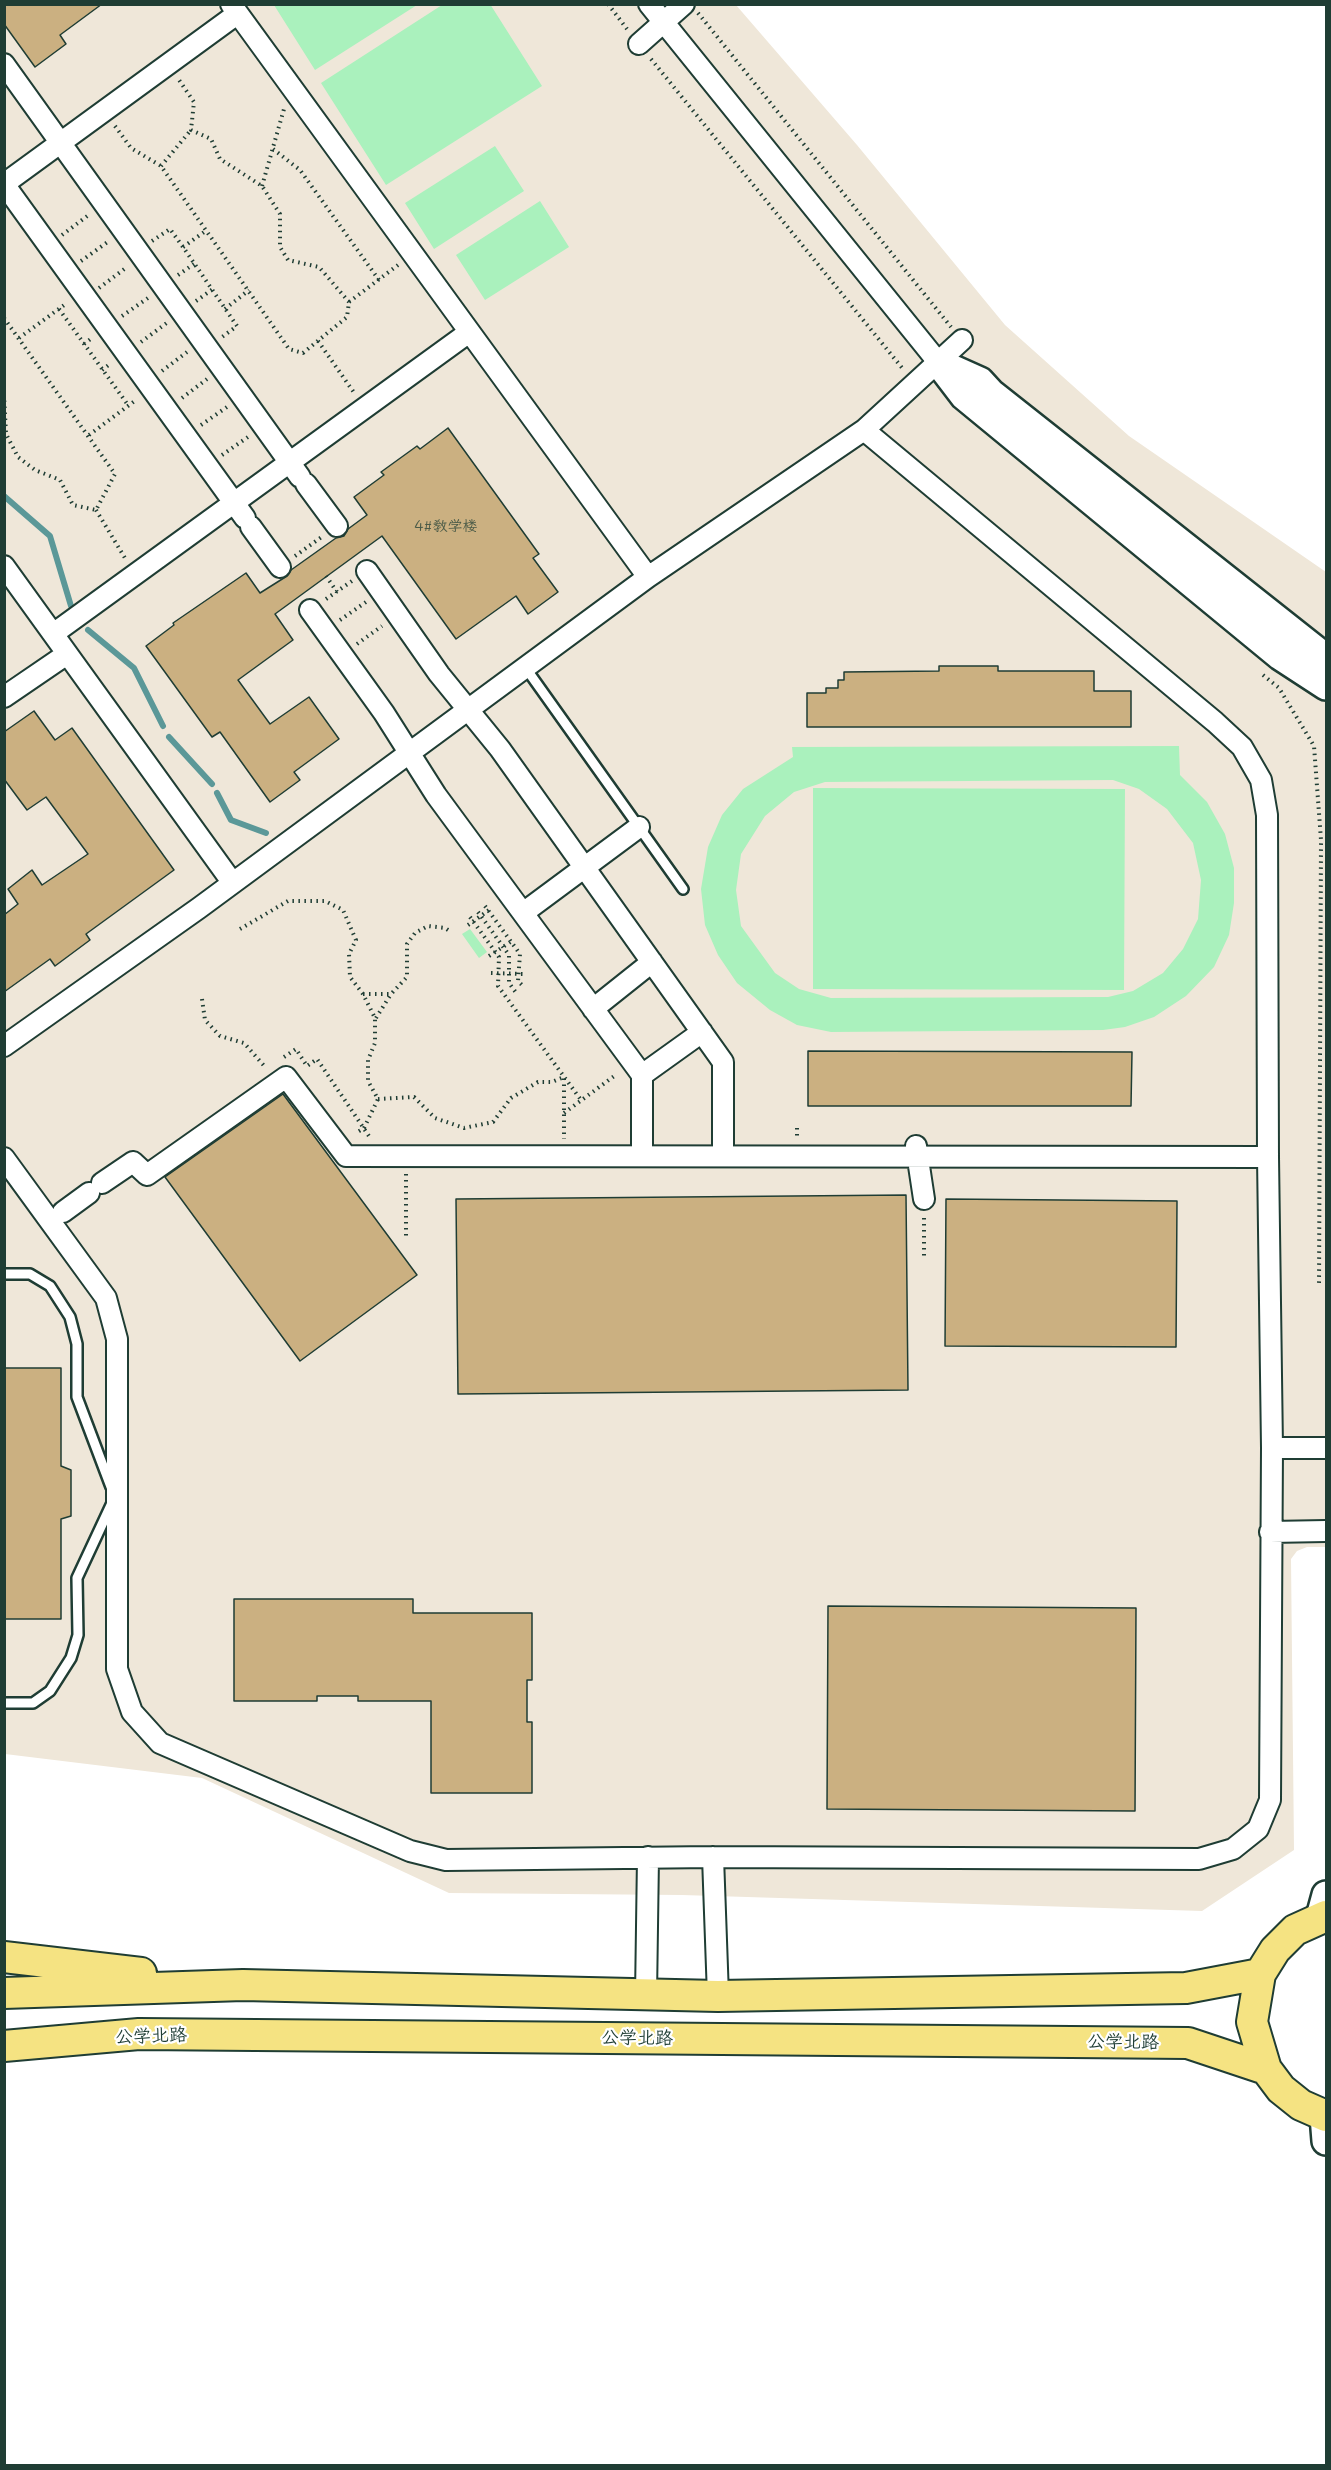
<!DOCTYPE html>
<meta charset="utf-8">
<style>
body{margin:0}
#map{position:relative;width:1331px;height:2470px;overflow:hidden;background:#fff;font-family:Mali,sans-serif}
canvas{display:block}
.frame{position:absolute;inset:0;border:6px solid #1f3d34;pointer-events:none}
</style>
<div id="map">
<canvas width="1331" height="2470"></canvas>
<div class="frame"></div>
</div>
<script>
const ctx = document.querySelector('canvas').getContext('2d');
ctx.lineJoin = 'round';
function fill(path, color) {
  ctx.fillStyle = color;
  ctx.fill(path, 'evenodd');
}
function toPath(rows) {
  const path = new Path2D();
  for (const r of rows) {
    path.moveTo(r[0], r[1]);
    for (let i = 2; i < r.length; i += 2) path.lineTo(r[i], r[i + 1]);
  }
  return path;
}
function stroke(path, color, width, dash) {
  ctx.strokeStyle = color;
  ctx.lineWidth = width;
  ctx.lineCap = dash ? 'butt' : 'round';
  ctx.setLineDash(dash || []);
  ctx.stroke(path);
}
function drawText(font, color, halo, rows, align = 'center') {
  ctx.font = font + ' Mali,"LXGW WenKai TC",sans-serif';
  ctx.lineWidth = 4.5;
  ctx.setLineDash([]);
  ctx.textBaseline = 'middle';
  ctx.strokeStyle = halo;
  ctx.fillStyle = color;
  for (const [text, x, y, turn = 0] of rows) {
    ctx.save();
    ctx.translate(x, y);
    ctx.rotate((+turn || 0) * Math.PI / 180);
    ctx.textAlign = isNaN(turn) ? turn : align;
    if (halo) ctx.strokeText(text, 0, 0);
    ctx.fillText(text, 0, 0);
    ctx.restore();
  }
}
const built = toPath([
 [5,5,736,5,857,145,1005,325,1129,436,1326,572,1326,1547,1307,1547,1297,1551,1291,1559,1294,1850,1202,1911,682,1895,449,1893,202,1778,5,1754]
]);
const green = toPath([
 [490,4,542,86,386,185,321,83,442,5],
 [274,5,417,5,315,70],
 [495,146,524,191,434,249,405,203],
 [540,201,569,247,485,300,456,255],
 [1179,746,1180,775,1207,802,1225,834,1234,868,1234,903,1229,935,1214,967,1186,996,1154,1017,1125,1027,1103,1030,831,1032,797,1025,770,1010,737,983,718,955,705,925,701,889,708,847,722,815,743,789,793,757,792,747],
 [1113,780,1139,789,1167,809,1193,843,1201,880,1198,919,1183,949,1163,973,1133,991,1108,997,831,998,799,989,775,973,741,926,736,890,741,854,765,816,794,792,825,782],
 [813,788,1125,789,1124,990,813,989],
 [470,929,487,952,479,958,462,934]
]);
const stream = toPath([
 [4,496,50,536,71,606],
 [88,630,134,668,163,726],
 [169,737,212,784],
 [217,793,231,820,266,833]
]);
const building = toPath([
 [4,4,102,4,60,35,66,44,35,67,4,24,4,4],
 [448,428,539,554,533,558,558,592,528,614,516,596,456,639,382,536,275,614,293,640,238,680,270,724,309,697,339,739,294,772,300,780,270,802,220,732,212,737,146,646,174,625,173,623,246,573,260,593,287,576,291,570,336,538,344,536,348,529,367,515,354,497,384,475,381,472,417,446,420,449,448,428],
 [939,666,998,666,998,671,1094,671,1094,691,1131,691,1131,727,807,727,807,693,826,693,826,688,838,688,838,680,844,680,844,672,939,671,939,666],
 [34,711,55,740,72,728,174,870,86,934,90,940,55,966,50,959,4,992,4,915,18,904,8,889,32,870,42,885,88,854,46,797,27,810,4,779,4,732,34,711],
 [808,1051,1132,1052,1131,1106,808,1106,808,1051],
 [283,1094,417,1275,300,1361,165,1177,283,1094],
 [906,1195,908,1390,458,1394,456,1199,906,1195],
 [946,1199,1177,1201,1176,1347,945,1346,946,1199],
 [4,1368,61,1368,61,1466,71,1470,71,1516,61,1519,61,1619,4,1619,4,1368],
 [234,1599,413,1599,413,1613,532,1613,532,1680,527,1680,527,1722,532,1722,532,1793,431,1793,431,1701,358,1701,358,1696,317,1696,317,1701,234,1701,234,1599],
 [828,1606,1136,1608,1135,1811,827,1809,828,1606]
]);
const path = toPath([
 [608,4,627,29],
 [698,13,951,327],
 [651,59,903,369],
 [115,126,131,148,161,166,289,349,303,353,347,317,349,302,319,267,288,260,280,247,280,214,262,186,220,159,211,139,191,130,194,102,179,80],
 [273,149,300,170,379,280],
 [161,166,191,130],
 [262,186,284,109],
 [62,235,90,214],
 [152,241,170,229,183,247,237,326,222,337],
 [183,247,207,230],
 [81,261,109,241],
 [178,275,194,264],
 [99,288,127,267],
 [196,301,213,289],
 [349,302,398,265],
 [59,309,128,405],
 [225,309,249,290],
 [122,316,148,298],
 [4,318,115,474,96,510,73,505,60,480,35,470,18,457,6,434,4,395],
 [19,338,67,303],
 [318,341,355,394],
 [141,342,168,322],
 [84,344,92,338],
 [102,370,110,364],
 [162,371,187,352],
 [182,398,207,379],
 [201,425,227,407],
 [89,435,136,400],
 [222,455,248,437],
 [96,510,125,558],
 [295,556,323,536],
 [326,576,337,592],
 [326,599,352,581],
 [340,620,366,602],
 [357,644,382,626],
 [1263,675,1279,688,1314,746,1321,840,1319,1287],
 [485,906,520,954,518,981,523,986],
 [478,912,509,955,509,983,517,994],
 [470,917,499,957,498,986,581,1100],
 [468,925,489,910],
 [240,929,288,901,325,901,343,910,356,940,349,954,350,977,363,994,375,1018,375,1043,368,1060,368,1081,378,1099,364,1128,356,1133],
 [489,956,512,941],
 [491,973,524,974],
 [363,994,391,994,407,977,407,944,415,933,428,926,445,928,451,932],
 [202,999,205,1020,220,1036,244,1043,266,1068],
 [376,1018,391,994],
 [284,1057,296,1049,307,1066,317,1059,371,1139],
 [378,1099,414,1097,435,1118,464,1128,493,1122,511,1098,538,1082,552,1082,564,1077,564,1139],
 [564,1113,617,1074],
 [797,1128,797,1137],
 [406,1174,406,1239],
 [924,1218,924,1259]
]);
const lane = toPath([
 [525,667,683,889],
 [4,1274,30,1274,50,1286,70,1317,77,1344,77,1397,111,1487],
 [4,1703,33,1703,50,1691,71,1658,78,1635,77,1578,112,1503]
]);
const street = toPath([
 [231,4,648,577],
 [649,4,938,362],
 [237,14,4,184,245,518],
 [639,44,684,4],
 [4,64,300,477],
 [306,484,337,526],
 [251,527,280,567],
 [4,566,232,882],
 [367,571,439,674,500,749,723,1062,723,1156],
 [310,610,384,713,436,795,642,1075,642,1155],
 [53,634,468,333],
 [4,697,67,654],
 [523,913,639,827],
 [593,1009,652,962],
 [4,1046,199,908,648,577,864,430,962,340],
 [642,1075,702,1032],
 [916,1146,924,1199],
 [4,1158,106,1298,117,1339,117,1669,132,1712,160,1743,410,1851,446,1860,713,1857,1199,1859,1233,1849,1258,1829,1270,1800,1272,1448,1268,1157,1267,815,1261,780,1242,747,1215,722,864,430],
 [102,1183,133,1162,147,1175,286,1077,346,1156,1268,1157],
 [63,1212,89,1193],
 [1272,1448,1326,1448],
 [1270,1532,1326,1531],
 [713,1857,718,1996],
 [646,1996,648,1857]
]);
const secondary = toPath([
 [938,362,964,396,1280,656,1326,686],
 [942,364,980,381,991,393,1326,658],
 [1320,1917,1326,1895],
 [1324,2116,1326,2141]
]);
const primary = toPath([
 [1326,1916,1295,1930,1275,1950,1260,1974,1252,2022,1266,2069,1281,2089,1301,2105,1326,2116],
 [4,1957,141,1973],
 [4,1993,243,1985,718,1996,1186,1988,1260,1974],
 [4,2046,139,2034,1188,2043,1266,2069]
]);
const numberNames = [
 ["4#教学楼",446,526]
];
const streetNames = [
 ["公学北路",151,2036,-2],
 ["公学北路",637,2038,1],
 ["公学北路",1123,2042,1]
];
fill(built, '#efe7d9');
fill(green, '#aaf1bd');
stroke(stream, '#5b9898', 6);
fill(building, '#cbb081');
stroke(building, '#1f3d34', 1.5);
stroke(lane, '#1f3d34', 14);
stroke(street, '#1f3d34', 24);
stroke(secondary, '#1f3d34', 32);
stroke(primary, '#1f3d34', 34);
stroke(path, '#1f3d34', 4, [1.5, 4.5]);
stroke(lane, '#fff', 9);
stroke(street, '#fff', 20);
stroke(secondary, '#fff', 27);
stroke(primary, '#f5e382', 30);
drawText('15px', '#4a5a47', null, numberNames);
drawText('18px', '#1f3d34', '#fff', streetNames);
</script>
